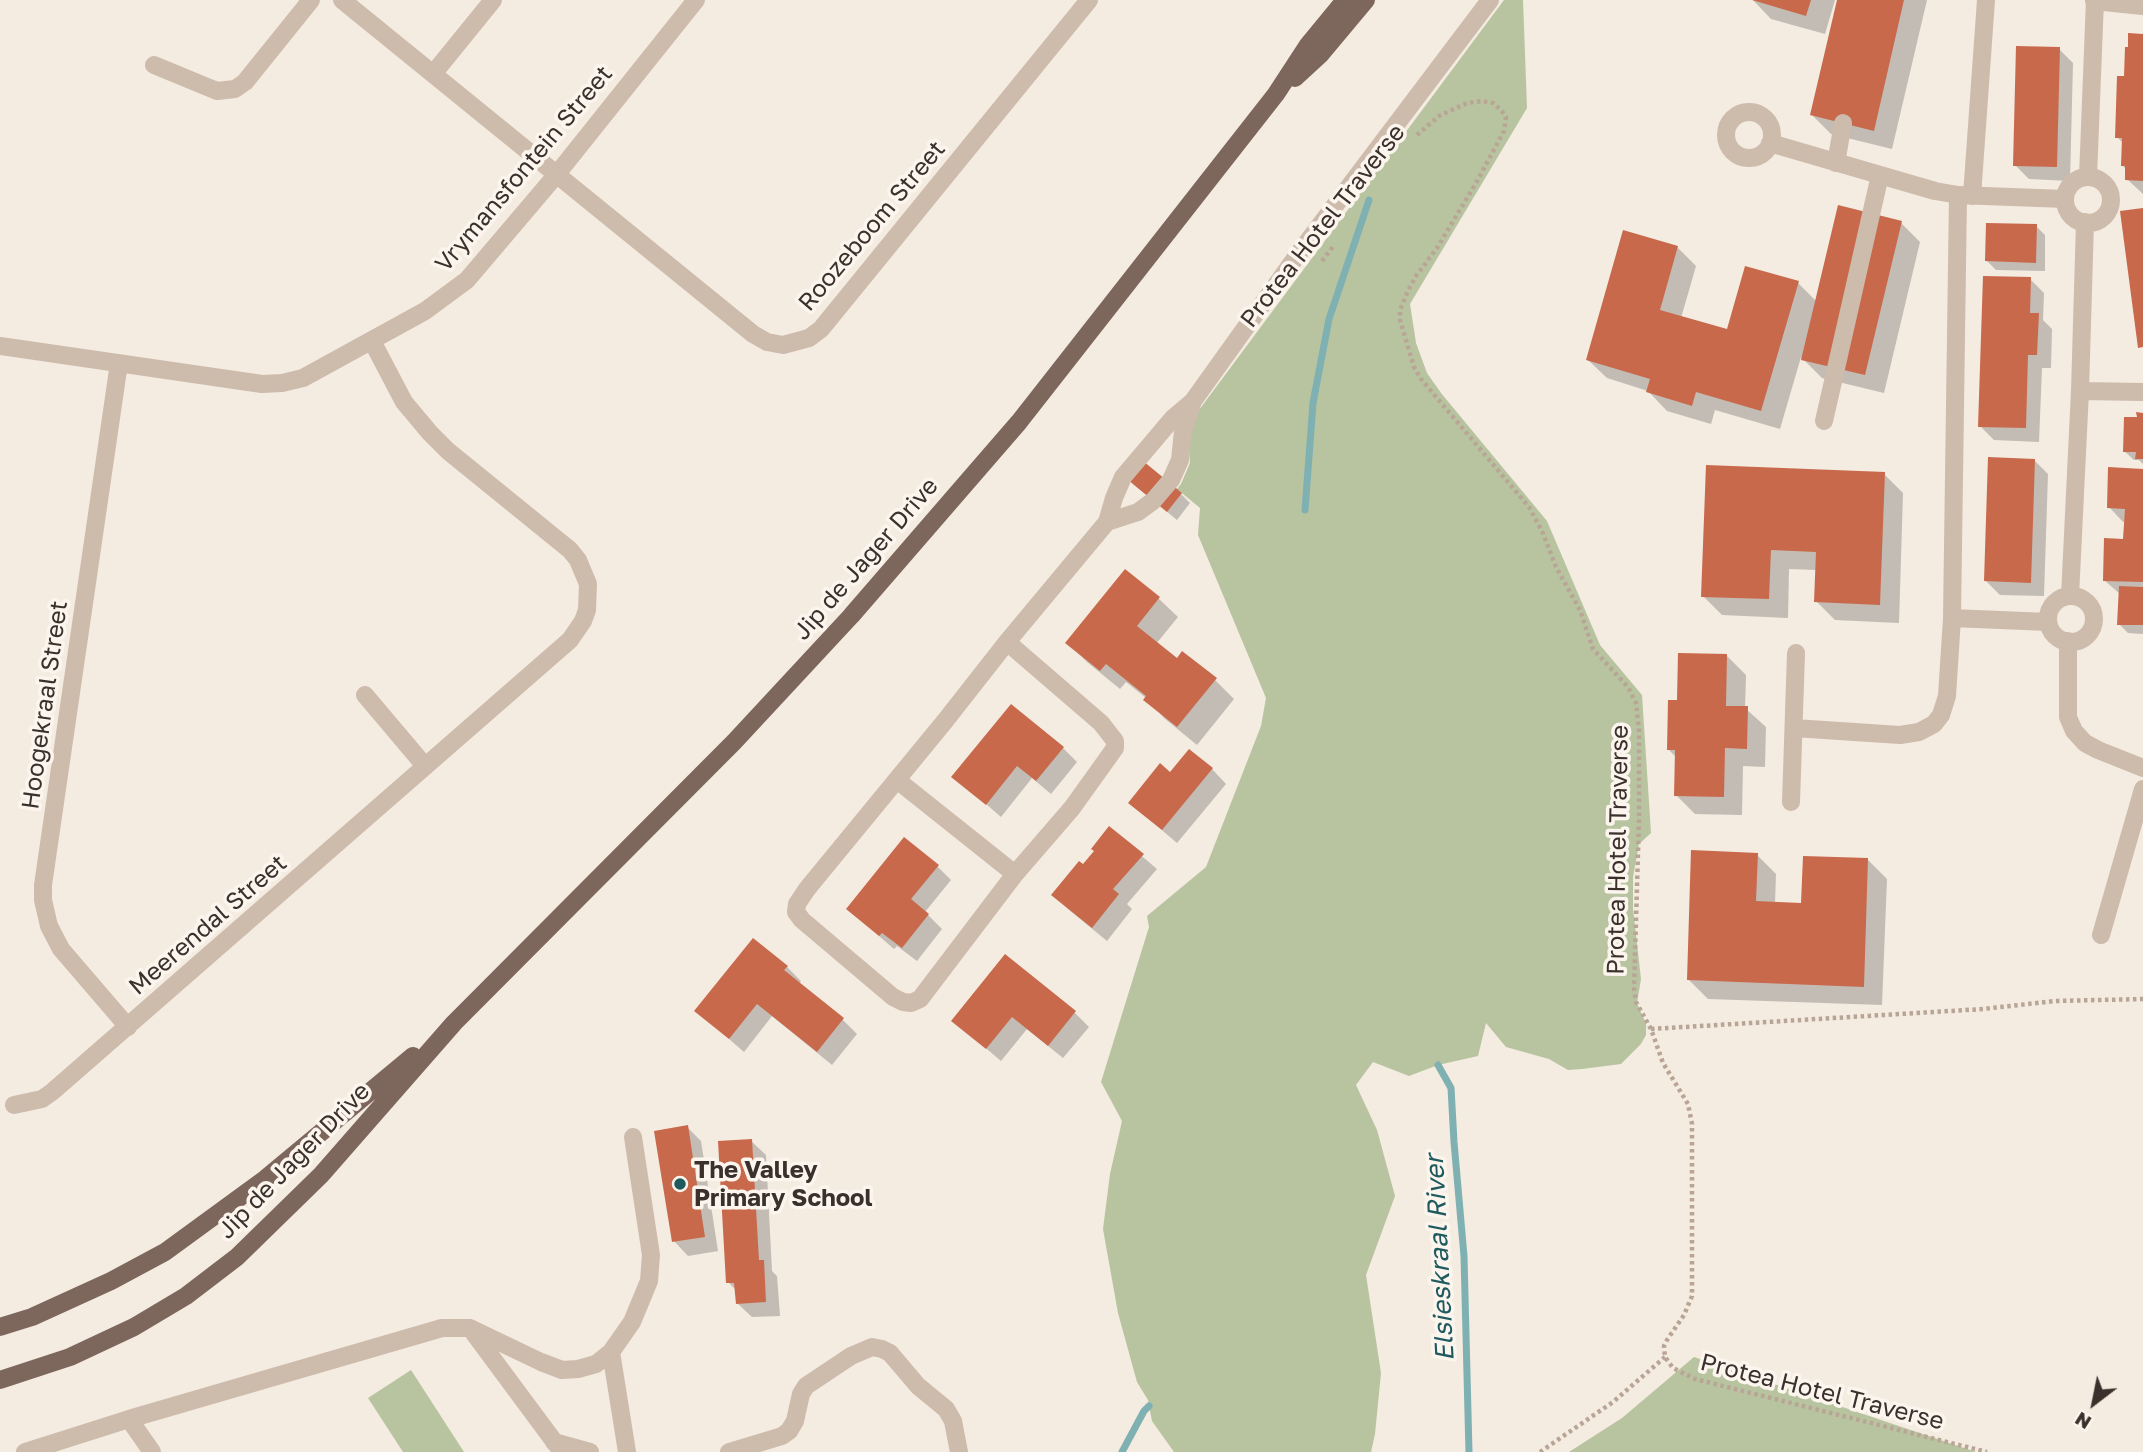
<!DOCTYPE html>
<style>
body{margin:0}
#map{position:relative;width:2143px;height:1452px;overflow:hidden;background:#f4ebe1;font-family:"Golos Text",sans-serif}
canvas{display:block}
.north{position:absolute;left:2059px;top:1368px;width:70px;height:70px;-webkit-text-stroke:5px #fbf5ee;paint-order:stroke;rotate:212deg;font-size:19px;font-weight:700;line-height:28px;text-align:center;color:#3b302b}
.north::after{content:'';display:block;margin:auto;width:24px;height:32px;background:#3b302b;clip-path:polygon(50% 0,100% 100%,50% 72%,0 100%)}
</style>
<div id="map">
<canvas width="2143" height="1452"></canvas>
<div class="north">N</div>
</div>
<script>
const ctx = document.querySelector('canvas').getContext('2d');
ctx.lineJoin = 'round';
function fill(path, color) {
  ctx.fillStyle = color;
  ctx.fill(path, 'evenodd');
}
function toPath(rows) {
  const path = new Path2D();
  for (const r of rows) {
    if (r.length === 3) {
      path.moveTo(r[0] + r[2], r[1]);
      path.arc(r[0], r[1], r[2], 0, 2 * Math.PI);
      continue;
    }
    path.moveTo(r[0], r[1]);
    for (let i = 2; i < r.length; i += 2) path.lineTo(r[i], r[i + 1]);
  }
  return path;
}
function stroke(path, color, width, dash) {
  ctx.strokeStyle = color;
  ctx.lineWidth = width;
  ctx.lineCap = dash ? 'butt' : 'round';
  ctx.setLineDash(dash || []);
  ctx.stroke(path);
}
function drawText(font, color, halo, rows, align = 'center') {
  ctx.font = font + ' "Golos Text",sans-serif';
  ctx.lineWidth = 7;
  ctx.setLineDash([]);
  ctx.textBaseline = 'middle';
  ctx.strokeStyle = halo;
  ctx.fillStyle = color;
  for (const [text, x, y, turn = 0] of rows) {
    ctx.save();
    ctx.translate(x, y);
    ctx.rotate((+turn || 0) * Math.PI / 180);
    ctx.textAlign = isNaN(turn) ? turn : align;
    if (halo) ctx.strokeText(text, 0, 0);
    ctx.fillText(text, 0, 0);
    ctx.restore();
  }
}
const green = toPath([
 [1504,0,1523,0,1527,108,1410,304,1416,343,1427,373,1441,393,1547,521,1600,645,1642,695,1651,833,1639,844,1633,877,1633,908,1641,979,1637,1003,1646,1024,1646,1035,1641,1044,1621,1064,1582,1069,1568,1070,1549,1059,1506,1047,1486,1023,1478,1056,1438,1065,1409,1076,1373,1062,1356,1085,1377,1130,1395,1196,1366,1275,1381,1373,1375,1434,1371,1452,1174,1452,1152,1421,1148,1400,1137,1382,1118,1313,1103,1229,1110,1174,1122,1121,1101,1082,1149,927,1147,916,1206,867,1261,726,1266,698,1198,535,1200,508,1177,489,1181,484,1190,463,1188,434,1193,418],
 [1694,1357,1976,1452,1569,1452,1622,1418],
 [411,1370,464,1452,403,1452,368,1398]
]);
const shadow = toPath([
 [1753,0,1835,0,1825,34,1771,19],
 [1839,0,1927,0,1892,149,1831,134,1812,115],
 [2143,36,2143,194,2127,179,2127,170,2122,165,2123,143,2117,137],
 [2059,49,2073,63,2070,181,2029,179,2015,165],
 [1901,223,1920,242,1884,393,1822,378,1801,357,1780,429,1715,410,1711,424,1667,411,1648,391,1607,378,1588,360,1677,247,1696,266,1681,318,1728,331,1798,283,1817,302],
 [2036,226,2045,235,2045,271,1996,270,1987,261],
 [2030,279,2044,293,2043,320,2052,329,2051,368,2042,368,2039,442,1994,440,1980,426],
 [2143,414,2143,464,2139,460,2134,460,2124,451,2139,419],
 [2034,460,2048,474,2044,596,2000,595,1986,581],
 [1708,467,1884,474,1903,493,1899,623,1835,620,1816,601,1817,570,1789,569,1788,618,1722,615,1703,596],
 [2143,470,2143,634,2128,633,2119,624,2120,594,2104,580,2125,541,2126,522,2123,522,2109,507],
 [1133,484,1181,494,1190,503,1177,520],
 [1126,571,1159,599,1178,617,1156,644,1177,661,1215,680,1234,699,1197,745,1164,718,1146,698,1126,682,1120,689,1087,662,1068,643],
 [1727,656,1746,675,1745,708,1766,727,1765,767,1743,766,1742,815,1695,814,1676,795,1677,758,1668,749,1678,701],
 [1063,748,1077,762,1051,794,1032,778,1001,817,954,776],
 [1212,769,1226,784,1177,843,1130,803,1170,774],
 [1110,829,1157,869,1127,904,1132,909,1107,941,1068,909,1054,895,1083,867],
 [1757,855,1776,874,1775,904,1803,905,1868,860,1887,879,1882,1005,1708,999,1689,980],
 [937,866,951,880,925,912,942,929,917,961,897,946,894,949,848,909],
 [753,940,787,967,801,981,799,984,843,1020,857,1034,832,1065,772,1016,744,1052,697,1011],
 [1005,957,1075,1013,1089,1027,1063,1058,1027,1029,1001,1061,954,1021],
 [687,1127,701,1141,718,1251,688,1256,674,1241],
 [751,1141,766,1155,772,1271,777,1276,780,1316,752,1317,737,1303,737,1291,728,1282]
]);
const stream = toPath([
 [1305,510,1313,403,1329,319,1369,200],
 [1438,1065,1451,1088,1454,1142,1464,1256,1469,1452],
 [1122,1452,1144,1411,1149,1406]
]);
const building = toPath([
 [1752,0,1811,0,1806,16],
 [1837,0,1904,0,1874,131,1810,115],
 [2128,33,2143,34,2143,181,2125,180,2125,166,2121,166,2122,138,2115,138,2117,76,2124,76,2125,47,2128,47],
 [2016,46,2060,47,2057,167,2013,166],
 [1838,205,1902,221,1865,375,1801,360],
 [2143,208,2143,347,2138,348,2120,211],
 [1986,223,2037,224,2036,263,1985,261],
 [1623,230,1678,246,1660,310,1727,329,1745,266,1799,281,1761,411,1696,392,1692,406,1646,392,1650,379,1586,360],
 [1983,276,2031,277,2030,313,2039,313,2037,355,2028,355,2026,428,1978,427],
 [2136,412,2143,413,2143,459,2135,459,2136,452,2123,452,2124,417,2137,417],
 [1137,456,1182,493,1167,512,1122,475],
 [1988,457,2035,459,2031,583,1984,581],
 [1706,465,1885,472,1880,605,1814,602,1816,552,1771,550,1769,599,1701,597],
 [2108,467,2143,469,2143,582,2103,581,2104,538,2123,539,2125,509,2107,508],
 [1125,569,1160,597,1137,626,1177,658,1182,651,1217,678,1177,727,1143,700,1146,696,1106,664,1100,671,1065,643],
 [2119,586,2143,587,2143,625,2117,625],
 [1678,653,1727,654,1726,706,1748,706,1747,749,1725,748,1724,797,1674,796,1675,750,1667,750,1668,700,1677,700],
 [1011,704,1064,747,1036,781,1017,766,986,805,951,777],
 [1189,749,1213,768,1162,830,1128,803,1160,763,1170,772],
 [1109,826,1144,854,1113,889,1119,894,1092,928,1051,895,1079,861,1083,864,1094,851,1091,849],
 [904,837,939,865,911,899,929,914,902,948,882,933,879,936,846,909],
 [1691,850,1758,853,1756,901,1801,903,1803,856,1868,858,1864,987,1687,980],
 [753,938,788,966,784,970,844,1018,817,1052,757,1004,729,1039,694,1011],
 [1005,954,1076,1011,1048,1046,1012,1017,986,1049,951,1021],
 [688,1125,705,1237,672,1242,654,1131],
 [752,1139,759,1260,764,1260,766,1302,736,1304,734,1283,726,1283,718,1141]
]);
const path = toPath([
 [1417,135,1439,116,1467,103,1482,101,1493,103,1501,110,1506,117,1504,131,1476,183,1437,248,1416,276,1408,291,1400,310,1400,320,1414,367,1421,379,1529,507,1542,531,1556,567,1580,610,1593,649,1628,687,1636,703,1639,730,1639,819,1634,988,1636,1002,1651,1029,1663,1063,1688,1104,1692,1124,1692,1296,1684,1315,1667,1340,1664,1346,1665,1357,1673,1368,1695,1379,1987,1452],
 [1322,261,1334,245],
 [1651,1029,1983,1009,2055,1001,2143,999],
 [1540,1452,1613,1402,1665,1357]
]);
const minor = toPath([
 [342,0,753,334,767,342,783,345,809,338,821,329,1089,0],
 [2094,1,2143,6],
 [154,65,217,91,235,89,245,82,311,0],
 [433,74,493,0],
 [1749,135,23],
 [1770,143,1935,191,1958,195,2065,199],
 [1836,163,1843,123],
 [2088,177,2095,0],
 [2088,200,23],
 [1972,196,1986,0],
 [0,346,262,384,282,383,303,378,425,311,467,280,557,174,696,0],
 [119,363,43,885,43,900,49,926,61,949,128,1027],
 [2080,391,2143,392],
 [1824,421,1880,175],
 [1107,522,1138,512,1153,501,1171,480,1180,460,1183,431,1193,401],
 [2070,596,2080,391,2085,222],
 [2071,619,23],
 [1952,618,2048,622],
 [2068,641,2068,717,2074,731,2085,743,2098,750,2143,768],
 [1007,642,1101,723,1115,741,1115,748,1072,808,1015,874,920,999,911,1003,903,1002,893,997,802,920,796,912,797,904,807,889,945,721,1007,642,1107,522,1114,498,1123,477,1173,418,1193,401,1299,253,1490,0],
 [365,695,425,766],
 [1794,728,1900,735,1919,732,1934,724,1941,715,1947,696,1952,618,1958,195],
 [897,780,1015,874],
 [1791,802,1796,653],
 [2101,935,2143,789],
 [14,1105,42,1099,52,1092,570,640,583,621,587,610,588,584,578,560,570,550,448,451,430,433,404,402,372,341],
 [470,1328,562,1452],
 [611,1352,627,1452],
 [129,1419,152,1452],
 [554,1442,590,1452],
 [25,1452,129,1419,442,1328,470,1328,541,1362,562,1370,578,1369,596,1364,611,1352,632,1322,649,1281,651,1255,633,1137],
 [729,1452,782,1436,789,1431,795,1421,801,1394,806,1386,851,1356,872,1347,882,1349,890,1353,918,1386,946,1409,953,1421,959,1452]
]);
const major = toPath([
 [1295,78,1320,55,1366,0],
 [0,1327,32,1317,111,1281,165,1252,265,1179,413,1056],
 [0,1380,70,1357,134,1327,186,1296,237,1257,321,1175,454,1023,734,742,851,616,1019,422,1276,94,1308,45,1345,0]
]);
const markers = [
 [680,1184,7,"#1f5a5e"]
];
const streetNames = [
 ["Vrymansfontein Street",524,169,-50],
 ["Roozeboom Street",872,226,-50],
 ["Protea Hotel Traverse",1323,226,-52],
 ["Jip de Jager Drive",866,559,-49],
 ["Hoogekraal Street",45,705,-82],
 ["Protea Hotel Traverse",1618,850,-89],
 ["Meerendal Street",208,925,-41],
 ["Jip de Jager Drive",294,1161,-46],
 ["Protea Hotel Traverse",1822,1392,14]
];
const poiNames = [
 ["The Valley",694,1170],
 ["Primary School",694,1198]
];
const waterNames = [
 ["Elsieskraal River",1440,1258,-93]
];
fill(green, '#b8c4a0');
fill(shadow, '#0003');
stroke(stream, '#7fb0b2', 7);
fill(building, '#c8694b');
stroke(path, '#b9a596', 4.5, [3.5, 3.5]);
stroke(minor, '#cdbbac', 18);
stroke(major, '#7d675c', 18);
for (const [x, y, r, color] of markers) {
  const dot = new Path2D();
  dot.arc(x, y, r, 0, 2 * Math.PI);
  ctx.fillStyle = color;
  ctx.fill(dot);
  stroke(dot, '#fbf5ee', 2.5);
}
drawText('24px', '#3b302b', '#fbf5ee', streetNames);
drawText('bold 24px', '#3b302b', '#fbf5ee', poiNames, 'left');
drawText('italic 26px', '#1f5a5e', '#fbf5ee', waterNames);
</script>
